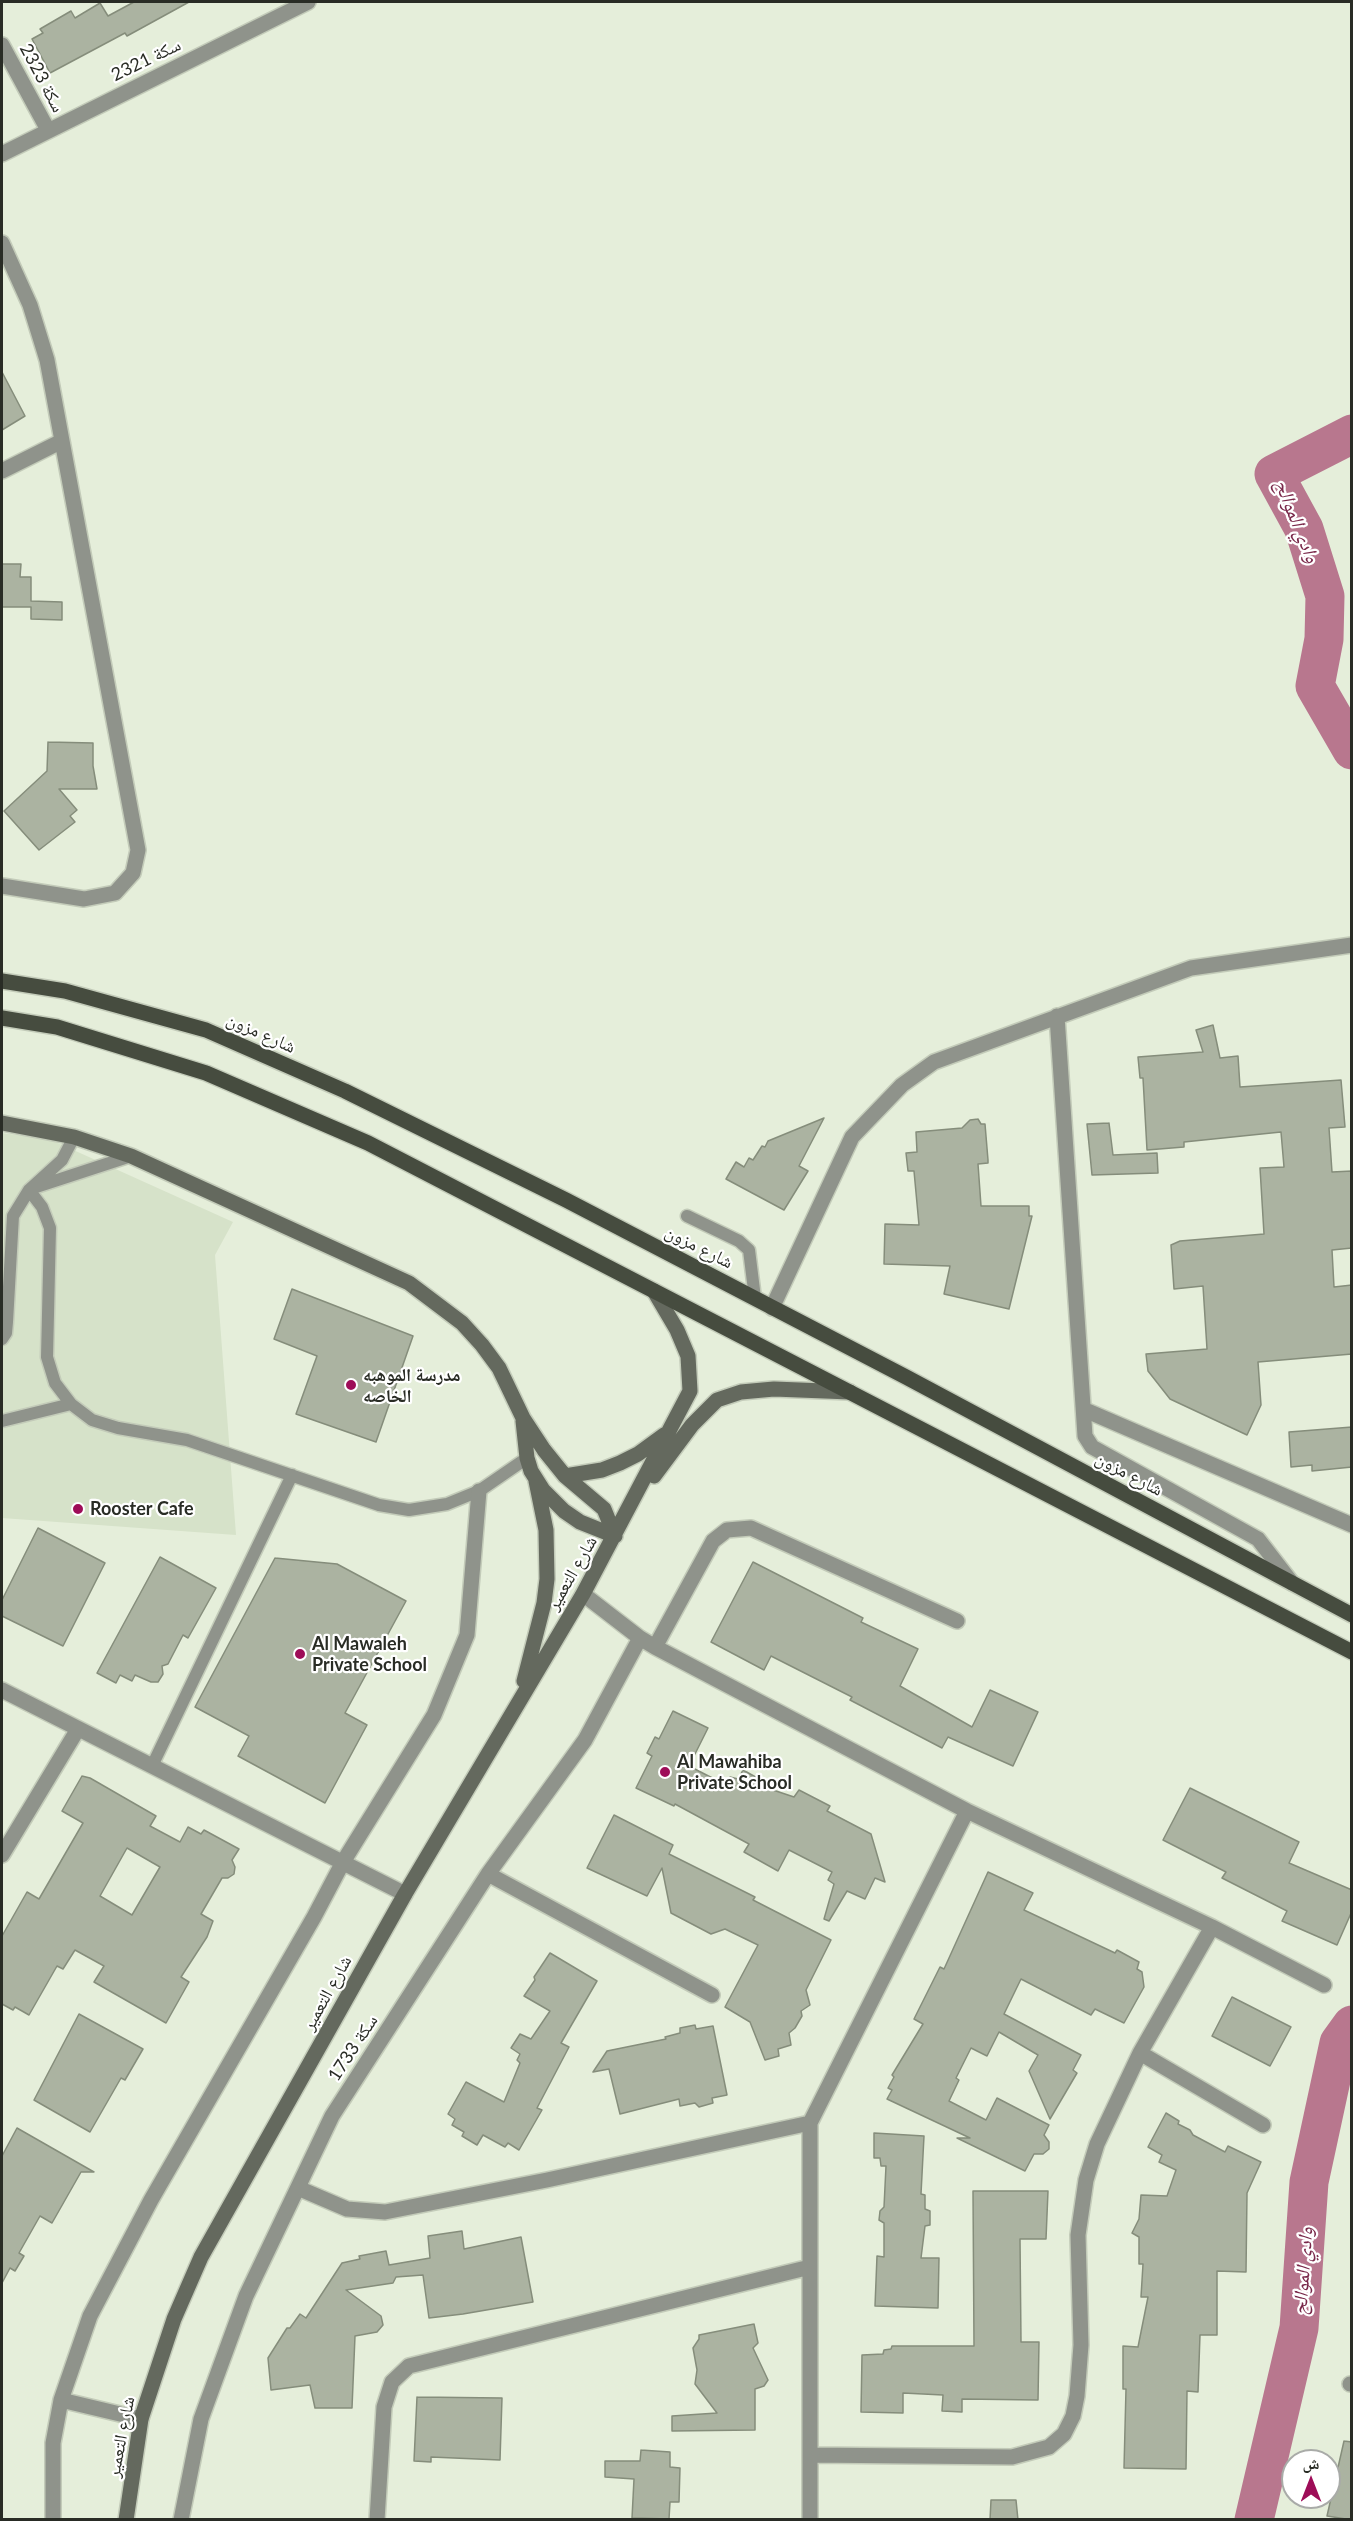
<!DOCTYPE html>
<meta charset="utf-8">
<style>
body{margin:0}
#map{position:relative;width:1353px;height:2521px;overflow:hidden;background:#e5eeda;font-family:Lato,"Noto Naskh Arabic",sans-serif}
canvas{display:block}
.frame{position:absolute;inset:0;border:3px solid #292c25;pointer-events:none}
.north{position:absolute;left:1281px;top:2449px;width:60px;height:60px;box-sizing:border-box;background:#fff;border:2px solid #a9aba8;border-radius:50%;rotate:0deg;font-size:16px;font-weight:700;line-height:24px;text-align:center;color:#292c25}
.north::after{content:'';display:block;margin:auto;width:21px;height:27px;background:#9e0d58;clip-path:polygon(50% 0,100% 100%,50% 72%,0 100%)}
</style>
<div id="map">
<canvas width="1353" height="2521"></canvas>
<div class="frame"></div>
<div class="north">ش</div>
</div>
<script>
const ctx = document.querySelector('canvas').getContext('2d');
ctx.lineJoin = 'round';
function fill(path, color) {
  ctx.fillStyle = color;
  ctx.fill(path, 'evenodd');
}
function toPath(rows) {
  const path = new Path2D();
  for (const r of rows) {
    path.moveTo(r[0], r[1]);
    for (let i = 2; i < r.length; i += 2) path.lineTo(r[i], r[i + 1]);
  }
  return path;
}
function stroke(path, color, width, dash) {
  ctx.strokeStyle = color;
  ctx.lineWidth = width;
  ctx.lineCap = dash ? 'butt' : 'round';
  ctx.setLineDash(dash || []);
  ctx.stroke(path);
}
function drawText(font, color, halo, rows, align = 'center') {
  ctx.font = font + ' Lato,"Noto Naskh Arabic",sans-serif';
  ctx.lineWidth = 4.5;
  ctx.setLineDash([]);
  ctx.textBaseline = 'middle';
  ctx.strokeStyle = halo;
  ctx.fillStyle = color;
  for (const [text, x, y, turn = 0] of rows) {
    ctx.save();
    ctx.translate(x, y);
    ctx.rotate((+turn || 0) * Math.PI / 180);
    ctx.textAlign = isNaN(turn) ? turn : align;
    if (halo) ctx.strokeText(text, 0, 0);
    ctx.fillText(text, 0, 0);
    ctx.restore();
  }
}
const built = toPath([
 [2,1133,49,1139,233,1222,215,1255,236,1535,2,1518]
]);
const river = toPath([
 [1352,434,1274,474,1304,529,1325,596,1324,639,1315,686,1352,750],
 [1254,2520,1299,2328,1309,2182,1339,2043,1352,2025]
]);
const building = toPath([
 [134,2,189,2,127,36,125,33,50,73,32,39,43,33,40,29,71,11,75,18,100,3,108,16,134,2],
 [2,372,25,416,2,430,2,372],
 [2,564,21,564,20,577,31,577,31,601,62,602,62,620,31,619,31,607,2,607,2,564],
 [48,742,93,743,93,766,97,789,59,789,77,810,70,816,75,822,39,850,4,811,47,771,48,742],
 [1213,1025,1220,1058,1238,1056,1240,1087,1341,1080,1345,1127,1329,1128,1332,1172,1352,1171,1352,1248,1332,1250,1334,1287,1352,1285,1352,1354,1258,1362,1261,1405,1247,1435,1170,1399,1148,1371,1146,1354,1207,1349,1203,1286,1174,1289,1171,1245,1180,1241,1264,1234,1260,1168,1284,1167,1281,1132,1184,1142,1184,1147,1147,1150,1143,1078,1140,1078,1138,1057,1203,1052,1196,1030,1213,1025],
 [824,1118,799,1166,808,1171,784,1210,726,1179,736,1162,744,1167,749,1158,753,1160,762,1146,765,1147,768,1141,824,1118],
 [978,1119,981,1124,985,1124,988,1160,988,1163,978,1164,981,1206,1029,1206,1029,1216,1032,1216,1009,1309,944,1294,950,1266,884,1264,885,1224,919,1225,914,1171,908,1171,906,1153,917,1152,916,1132,962,1128,970,1120,978,1119],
 [1109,1123,1113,1155,1157,1153,1158,1173,1092,1175,1087,1124,1109,1123],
 [292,1289,413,1336,376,1442,296,1414,317,1356,274,1339,292,1289],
 [1352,1427,1352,1467,1312,1471,1312,1465,1291,1467,1289,1432,1352,1427],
 [38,1528,105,1563,63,1646,2,1616,2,1600,38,1528],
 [160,1557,216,1588,188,1638,183,1635,168,1664,162,1666,163,1674,158,1682,151,1682,135,1675,132,1681,120,1675,116,1683,97,1673,160,1557],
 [275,1558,337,1564,406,1601,345,1713,367,1725,325,1803,238,1756,249,1736,195,1707,275,1558],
 [753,1562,863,1618,861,1622,918,1649,900,1686,972,1727,990,1690,1038,1712,1013,1766,948,1737,942,1748,850,1700,852,1697,771,1656,764,1670,711,1642,753,1562],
 [673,1711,708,1728,689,1766,724,1784,730,1777,738,1779,743,1770,761,1780,758,1785,794,1797,799,1790,830,1806,827,1811,871,1834,885,1882,875,1878,865,1899,847,1891,829,1921,824,1919,834,1884,828,1880,832,1872,789,1850,778,1871,744,1852,749,1844,675,1804,674,1806,636,1788,652,1756,647,1753,655,1737,659,1739,673,1711],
 [82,1776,90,1778,156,1816,150,1826,180,1842,188,1827,201,1834,204,1830,239,1849,232,1860,235,1867,234,1874,228,1878,222,1878,201,1914,213,1921,207,1937,181,1977,189,1982,166,2023,94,1982,104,1966,75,1950,63,1969,57,1966,29,2015,15,2007,13,2010,2,2004,2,1936,27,1892,39,1899,83,1823,62,1811,82,1776],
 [127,1848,160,1867,132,1915,100,1896,127,1848],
 [1190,1788,1299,1842,1289,1863,1352,1890,1352,1911,1337,1945,1282,1921,1287,1911,1222,1878,1226,1872,1163,1840,1190,1788],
 [614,1815,673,1845,669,1854,755,1897,753,1900,831,1940,806,1990,810,2005,801,2011,802,2016,795,2028,789,2033,791,2045,778,2049,779,2056,765,2060,750,2022,725,2007,758,1945,725,1929,711,1934,671,1913,662,1868,647,1896,587,1868,614,1815],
 [988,1872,1033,1893,1024,1910,1115,1953,1117,1950,1139,1962,1137,1969,1142,1972,1144,1987,1124,2023,1095,2009,1091,2015,1021,1979,1004,2014,1081,2055,1073,2070,1077,2073,1050,2119,1029,2071,1038,2055,999,2032,987,2056,971,2048,956,2078,959,2080,949,2101,986,2120,997,2098,1049,2125,1044,2135,1049,2142,1049,2149,1043,2154,1034,2154,1025,2171,957,2138,970,2138,887,2099,892,2090,888,2088,894,2077,892,2075,923,2024,914,2019,940,1967,944,1969,988,1872],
 [550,1953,597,1981,561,2043,569,2047,537,2108,542,2110,519,2150,508,2143,505,2147,483,2135,477,2145,462,2136,464,2132,452,2125,455,2119,448,2114,466,2082,504,2102,520,2063,517,2060,520,2054,511,2048,520,2034,531,2039,550,2011,524,1996,535,1980,534,1977,550,1953],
 [1232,1997,1291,2027,1270,2066,1212,2036,1232,1997],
 [79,2014,143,2049,125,2080,121,2078,90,2132,34,2100,79,2014],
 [695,2025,696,2029,713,2026,727,2095,712,2098,713,2103,699,2107,695,2103,680,2106,679,2099,620,2114,609,2069,593,2072,607,2051,666,2039,665,2037,680,2033,680,2028,695,2025],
 [1166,2113,1179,2121,1178,2124,1190,2130,1193,2135,1225,2152,1228,2146,1261,2162,1247,2193,1246,2272,1217,2271,1217,2335,1200,2335,1198,2392,1187,2391,1186,2469,1124,2468,1126,2389,1123,2389,1123,2346,1138,2347,1148,2297,1141,2297,1143,2264,1139,2264,1139,2237,1132,2233,1139,2219,1141,2195,1167,2196,1176,2170,1159,2162,1162,2155,1148,2147,1166,2113],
 [17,2128,94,2172,81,2172,52,2223,40,2216,19,2253,24,2256,15,2271,10,2268,2,2283,2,2156,17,2128],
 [874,2133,924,2136,921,2194,925,2195,925,2209,930,2211,930,2225,925,2226,921,2258,939,2258,938,2308,875,2306,877,2256,884,2257,884,2223,879,2220,880,2211,884,2207,886,2166,881,2166,880,2158,874,2158,874,2133],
 [973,2191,1048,2191,1046,2239,1020,2239,1021,2342,1039,2342,1038,2400,962,2399,962,2412,942,2411,943,2395,903,2393,903,2413,861,2412,862,2355,883,2354,884,2350,891,2349,892,2346,974,2346,973,2191],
 [462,2231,464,2249,521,2237,533,2302,463,2314,429,2318,423,2275,396,2277,393,2283,346,2290,381,2316,383,2325,377,2332,355,2336,352,2408,315,2408,310,2385,271,2390,268,2358,287,2328,290,2328,300,2314,306,2318,342,2263,360,2259,359,2256,386,2251,389,2265,430,2258,428,2236,462,2231],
 [754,2324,758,2343,753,2348,768,2380,764,2386,755,2389,755,2430,672,2431,672,2416,717,2413,695,2384,697,2370,693,2348,699,2339,699,2335,754,2324],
 [417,2397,502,2398,500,2460,431,2457,431,2462,414,2461,417,2397],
 [1344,2441,1352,2442,1352,2520,1327,2516,1344,2441],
 [641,2450,670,2452,670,2467,680,2468,679,2502,670,2502,669,2519,632,2518,634,2479,605,2477,605,2461,640,2461,641,2450],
 [991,2500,1016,2500,1018,2520,990,2520,991,2500]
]);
const lane = toPath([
 [36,1187,131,1156],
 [29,1190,42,1207,50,1228,47,1357,55,1383,71,1404,92,1420,118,1428,187,1440,379,1505,409,1510,447,1504,479,1491,527,1458],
 [687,1216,739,1241,749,1250,755,1298],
 [2,1339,6,1333,7,1322,13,1216,29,1190,62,1160,74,1137],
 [2,1421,71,1404],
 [152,1766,292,1475]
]);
const street = toPath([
 [2,45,48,130],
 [2,154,308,2],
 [2,243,30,305,47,360,138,850,133,873,115,893,84,899,2,886],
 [2,471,62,441],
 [1057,1016,1085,1436,1092,1447,1258,1539,1292,1583],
 [772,1308,852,1137,902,1085,934,1062,1191,968,1352,945],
 [1085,1410,1352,1525],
 [583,1594,640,1638,655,1647,967,1811,1212,1927,1324,1985],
 [655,1647,713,1541,727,1530,751,1528,957,1621],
 [2,1690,405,1894],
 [2,1855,78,1729],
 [488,1874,712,1995],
 [1140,2053,1263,2125],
 [810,2123,810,2520],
 [298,2188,347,2209,385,2212,547,2180,810,2123,967,1811],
 [1350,2384,1352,2384],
 [61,2400,141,2419],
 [811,2455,1012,2457,1049,2447,1064,2434,1073,2416,1077,2396,1081,2345,1078,2235,1086,2180,1097,2144,1140,2053,1212,1927],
 [53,2520,53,2443,61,2400,90,2316,151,2200,314,1917,343,1862,434,1715,467,1635,479,1491],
 [181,2520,201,2419,246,2296,332,2116,488,1874,585,1740,640,1638],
 [377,2520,384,2407,392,2382,409,2366,810,2267]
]);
const secondary = toPath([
 [2,1123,74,1137,131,1156,409,1283,462,1323,482,1345,499,1368,523,1418,544,1450,565,1476,604,1509,615,1536],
 [523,1421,527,1458,531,1471,543,1490,564,1511,580,1522,615,1536],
 [565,1476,602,1470,620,1463,638,1454,664,1435],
 [654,1476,692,1425,717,1400,741,1392,774,1389,850,1392],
 [524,1681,544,1603,547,1579,546,1530,536,1481],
 [126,2520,141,2419,174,2319,201,2257,405,1894,583,1594,690,1391,688,1356,677,1330,654,1291]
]);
const primary = toPath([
 [2,981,65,991,206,1030,345,1091,566,1200,906,1377,1352,1615],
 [2,1018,57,1027,206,1073,368,1143,1352,1652]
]);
const markers = [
 [351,1385,6,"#9e0d58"],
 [78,1509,6,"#9e0d58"],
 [300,1654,6,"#9e0d58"],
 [665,1772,6,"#9e0d58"]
];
const streetNames = [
 ["سكة 2321",146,60,-26],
 ["سكة 2323",42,78,62],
 ["شارع مزون",261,1033,24],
 ["شارع مزون",699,1247,27],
 ["شارع مزون",1129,1474,28],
 ["شارع التعمير",572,1573,-60],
 ["شارع التعمير",327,1993,-61],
 ["سكة 1733",353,2048,-57],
 ["شارع التعمير",121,2437,-79]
];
const poiNames = [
 ["مدرسة الموهبه",363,1375],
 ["الخاصه",363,1396],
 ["Rooster Cafe",90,1509],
 ["Al Mawaleh",312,1644],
 ["Private School",312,1665],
 ["Al Mawahiba",677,1762],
 ["Private School",677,1783]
];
const waterNames = [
 ["وادي الموالح",1297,521,68],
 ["وادي الموالح",1303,2271,-86]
];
fill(built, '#d6e2c9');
stroke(river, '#b8778e', 39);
fill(building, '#abb3a1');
stroke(building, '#858d7b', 1.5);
stroke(lane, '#c3cbb9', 15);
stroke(street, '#c3cbb9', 18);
stroke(secondary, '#c3cbb9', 18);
stroke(primary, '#c3cbb9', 18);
stroke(lane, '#8f938b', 12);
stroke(street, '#8f938b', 15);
stroke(secondary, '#64695e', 15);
stroke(primary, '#464c3f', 15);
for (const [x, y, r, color] of markers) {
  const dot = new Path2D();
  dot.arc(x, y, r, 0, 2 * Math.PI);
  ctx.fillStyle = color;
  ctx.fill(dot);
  stroke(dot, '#fff', 2);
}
drawText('18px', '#292c25', '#fff', streetNames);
drawText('bold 18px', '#292c25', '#fff', poiNames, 'left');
drawText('italic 20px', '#79284a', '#fff', waterNames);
</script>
